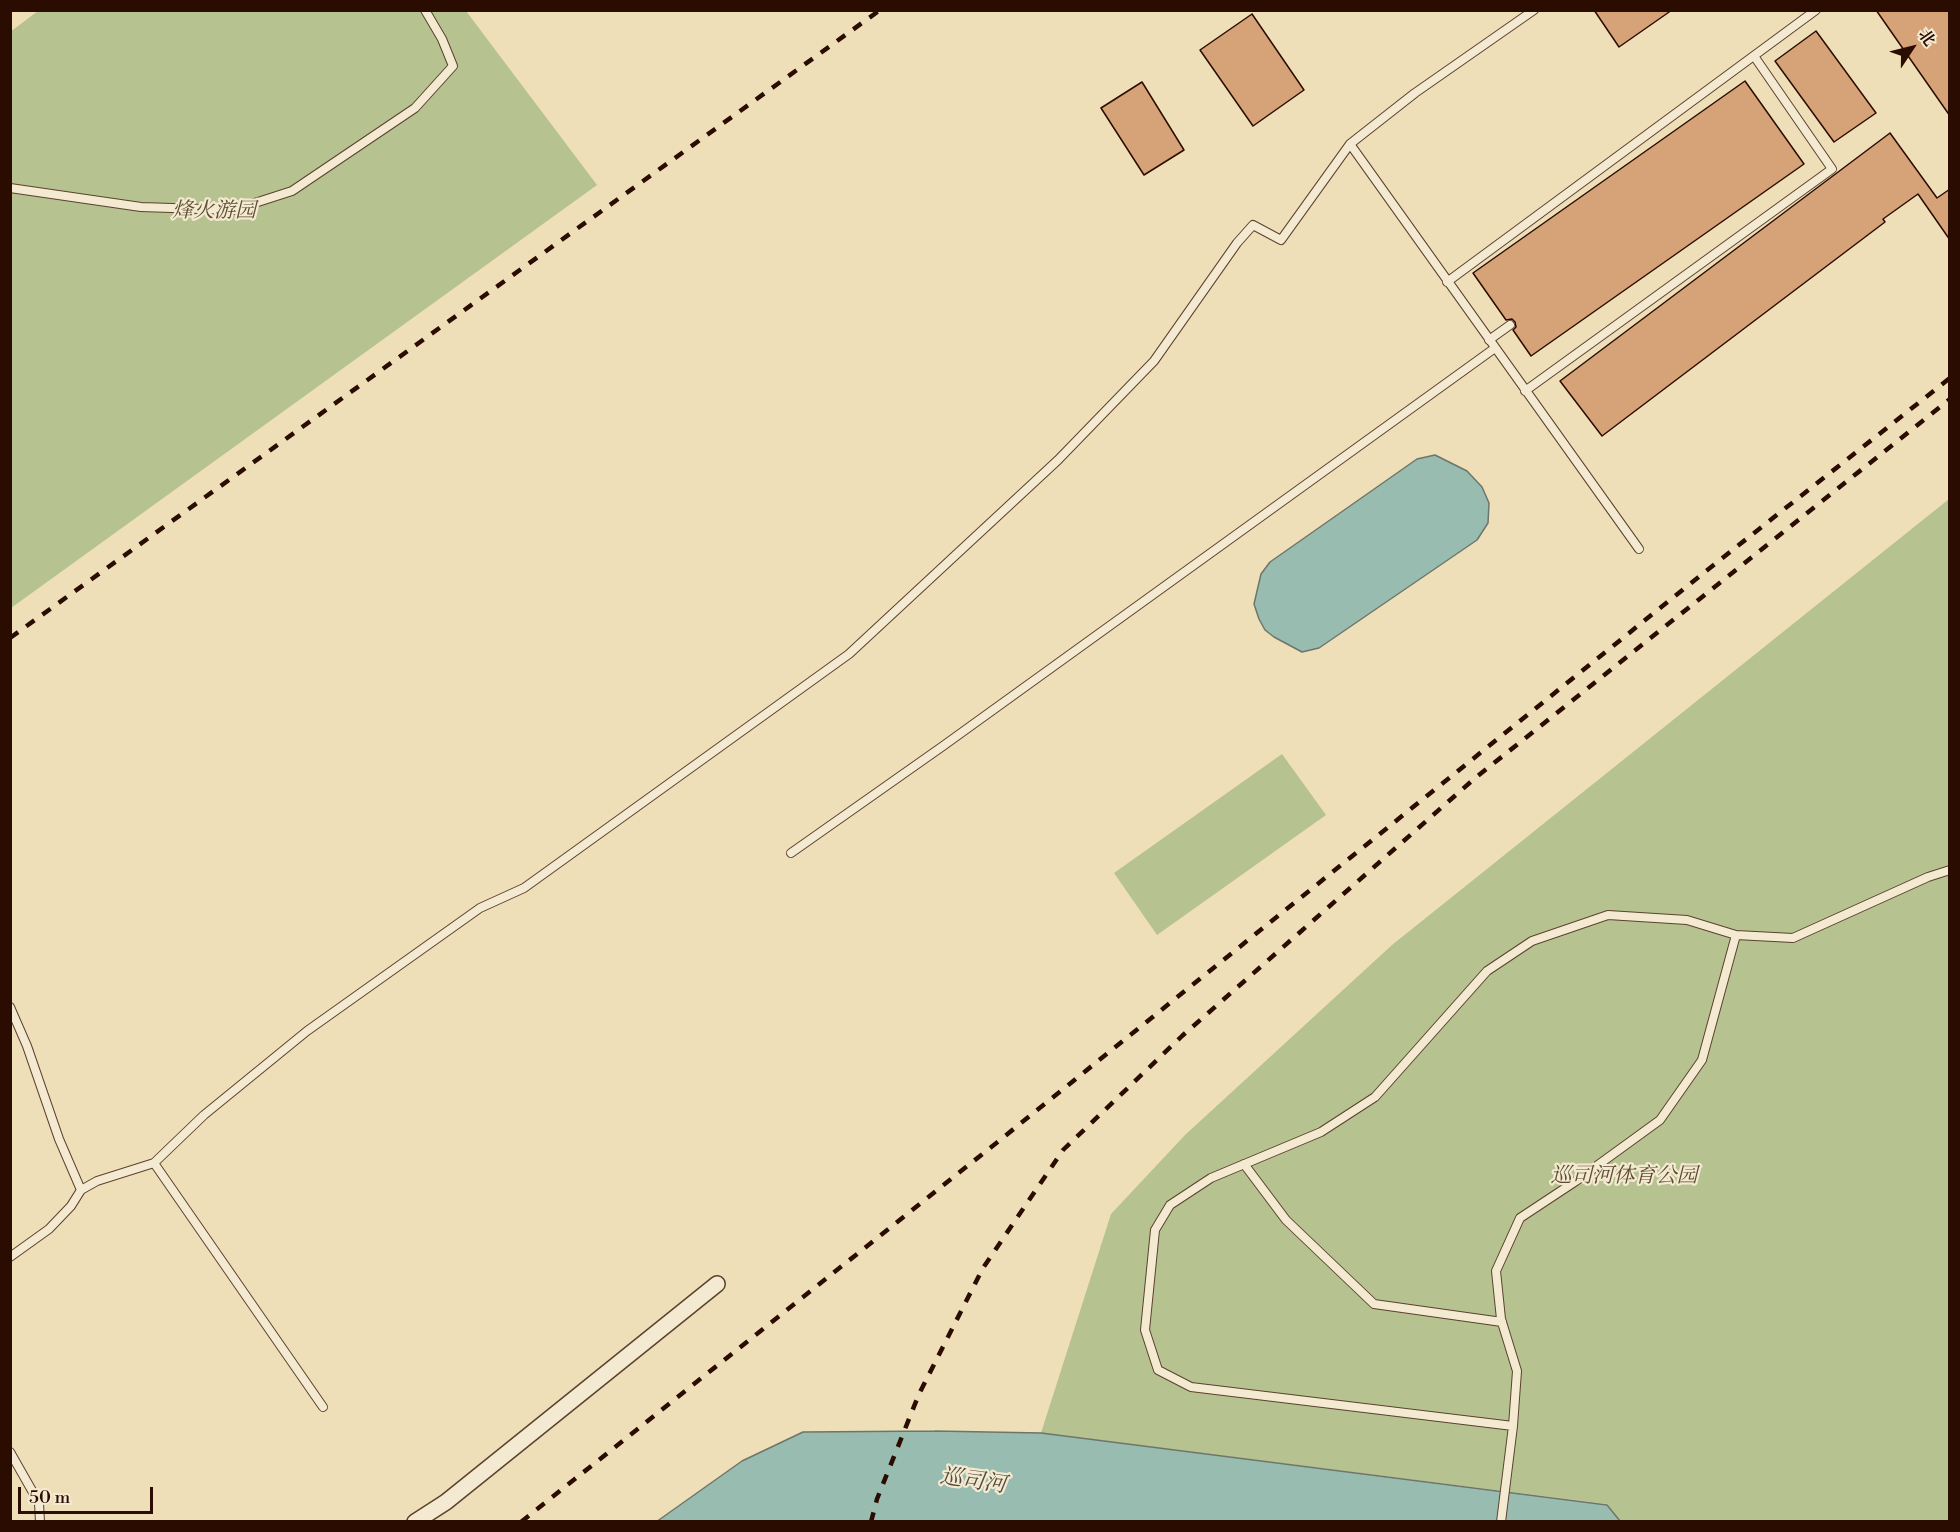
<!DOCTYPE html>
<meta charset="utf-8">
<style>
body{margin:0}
#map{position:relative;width:1960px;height:1532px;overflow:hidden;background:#eedfb8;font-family:"Libre Bodoni","Noto Serif SC",serif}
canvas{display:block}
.frame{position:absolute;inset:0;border:12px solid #2b0c00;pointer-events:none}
.north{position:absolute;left:1882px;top:18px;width:60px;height:60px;-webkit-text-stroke:4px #f4ead1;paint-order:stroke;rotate:55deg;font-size:16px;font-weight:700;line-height:24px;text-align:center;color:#2b0c00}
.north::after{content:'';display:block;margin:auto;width:21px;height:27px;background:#2b0c00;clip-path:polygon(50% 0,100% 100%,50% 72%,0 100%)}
.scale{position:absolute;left:18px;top:1487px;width:135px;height:27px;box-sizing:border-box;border:3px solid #2b0c00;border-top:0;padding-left:8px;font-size:18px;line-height:21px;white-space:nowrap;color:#2b0c00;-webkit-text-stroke:4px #f4ead1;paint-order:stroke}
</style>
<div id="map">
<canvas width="1960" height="1532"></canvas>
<div class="frame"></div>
<div class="north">北</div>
<div class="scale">50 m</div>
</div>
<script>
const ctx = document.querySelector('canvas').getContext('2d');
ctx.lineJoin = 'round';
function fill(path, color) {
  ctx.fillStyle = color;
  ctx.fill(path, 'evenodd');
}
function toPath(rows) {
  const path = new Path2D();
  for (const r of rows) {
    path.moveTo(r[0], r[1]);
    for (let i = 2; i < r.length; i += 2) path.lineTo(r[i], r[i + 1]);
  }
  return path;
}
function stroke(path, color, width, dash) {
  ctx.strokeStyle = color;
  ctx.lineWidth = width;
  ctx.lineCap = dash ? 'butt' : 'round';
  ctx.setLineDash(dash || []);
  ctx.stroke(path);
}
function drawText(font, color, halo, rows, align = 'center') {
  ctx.font = font + ' "Libre Bodoni","Noto Serif SC",serif';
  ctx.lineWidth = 4.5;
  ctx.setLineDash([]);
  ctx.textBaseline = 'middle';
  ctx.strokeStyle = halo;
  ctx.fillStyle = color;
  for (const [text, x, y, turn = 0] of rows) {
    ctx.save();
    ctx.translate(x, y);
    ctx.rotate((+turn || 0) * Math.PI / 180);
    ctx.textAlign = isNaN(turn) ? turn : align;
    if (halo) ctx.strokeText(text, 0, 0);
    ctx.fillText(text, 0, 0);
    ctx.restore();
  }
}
const green = toPath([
 [38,11,466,11,597,185,11,608,10,32],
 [1949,499,1949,1521,1620,1521,1607,1504,1041,1433,1111,1214,1185,1135,1392,945],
 [1282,754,1326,815,1157,935,1114,873]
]);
const water = toPath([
 [1435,455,1467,471,1482,487,1489,503,1488,523,1477,540,1319,648,1302,652,1274,637,1265,630,1259,619,1254,604,1261,574,1270,562,1417,459,1435,455],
 [935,1431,1041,1433,1607,1505,1620,1521,656,1522,742,1461,803,1432,935,1431]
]);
const building = toPath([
 [1594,10,1672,10,1619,47,1594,10],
 [1876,10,1950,10,1950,116,1876,10],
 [1252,14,1304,90,1253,126,1200,50,1252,14],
 [1816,31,1876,113,1834,142,1775,61,1816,31],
 [1745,81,1804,164,1531,356,1513,330,1516,327,1515,322,1512,319,1506,320,1473,273,1745,81],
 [1142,82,1184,150,1144,175,1101,108,1142,82],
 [1890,133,1937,198,1950,189,1950,240,1918,194,1883,219,1885,222,1602,436,1560,381,1890,133]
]);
const lane = toPath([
 [1350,144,1639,549],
 [10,188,141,207,233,210,292,191,415,108,453,66,442,39,425,10],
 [1447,282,1816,10],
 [1489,340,1510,325],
 [1525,391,1832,169,1754,56],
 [791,853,943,746,1495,348],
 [10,1007,27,1046,59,1139,81,1190],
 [154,1163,323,1407],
 [1244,1164,1286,1220,1374,1304,1502,1322],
 [10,1257,49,1229,71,1206,81,1190,97,1181,154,1163,204,1115,307,1031,480,908,524,888,849,654,1058,460,1154,361,1237,243,1253,225,1281,240,1350,144,1415,93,1534,10],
 [1513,1426,1191,1387,1158,1370,1145,1330,1155,1230,1170,1205,1211,1178,1321,1132,1375,1097,1487,971,1532,941,1608,915,1687,920,1736,935,1793,938,1928,877,1950,870],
 [10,1452,39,1503,40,1522],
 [1501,1522,1513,1426,1517,1371,1501,1319,1496,1271,1520,1218,1576,1181,1660,1120,1702,1060,1736,935]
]);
const street = toPath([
 [415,1522,446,1502,717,1284]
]);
const rail = toPath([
 [10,638,880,10],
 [521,1522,1000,1140,1706,571,1950,378],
 [871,1522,877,1499,919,1394,983,1268,1063,1150,1182,1036,1474,779,1950,399]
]);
const parkNames = [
 ["烽火游园",214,212],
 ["巡司河体育公园",1624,1177]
];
const waterNames = [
 ["巡司河",973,1482,8]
];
fill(green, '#b6c290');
fill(water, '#99bcb0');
stroke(water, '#6d766a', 1.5);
fill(building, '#d6a277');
stroke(building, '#2b0c00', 1.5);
stroke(lane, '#5c412e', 10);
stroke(street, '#5c412e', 18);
stroke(lane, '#f4ead1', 8);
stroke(street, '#f4ead1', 15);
stroke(rail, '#2b0c00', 4.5, [10, 10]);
drawText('italic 21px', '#5c4c32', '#f4ead1', parkNames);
drawText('italic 22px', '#524a3e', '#f4ead1', waterNames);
</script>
